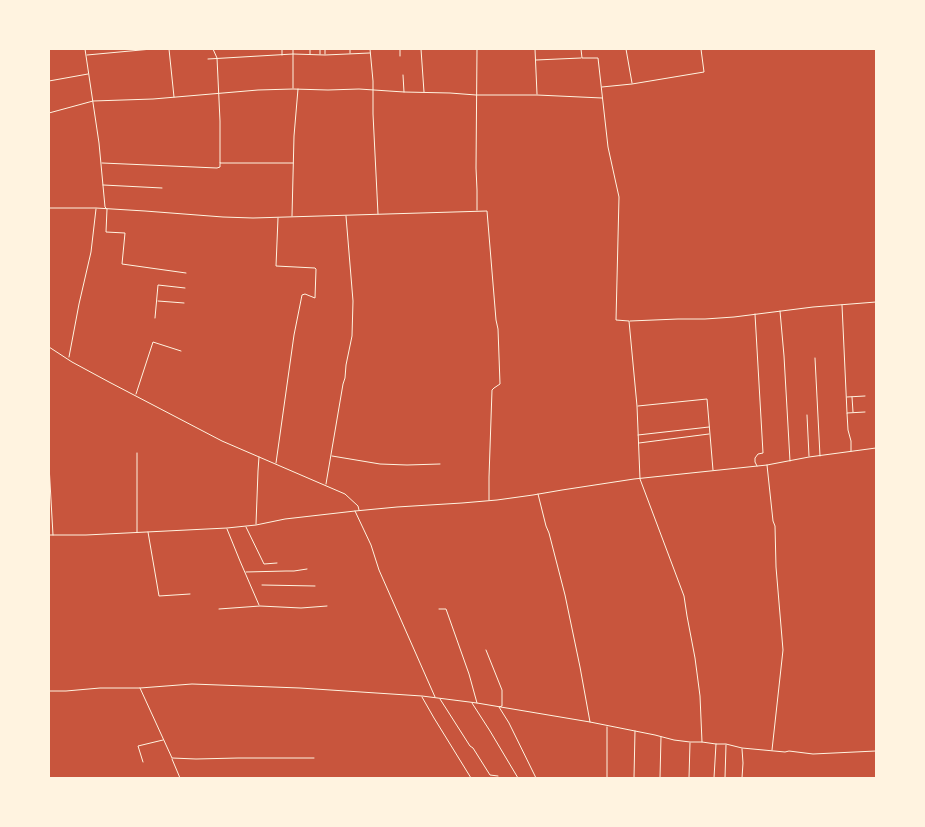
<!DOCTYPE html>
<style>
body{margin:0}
#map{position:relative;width:925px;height:827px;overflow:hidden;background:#c8553d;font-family:Helvetica,sans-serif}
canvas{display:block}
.frame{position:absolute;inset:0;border:50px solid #fff3e0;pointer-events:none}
</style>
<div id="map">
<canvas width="925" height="827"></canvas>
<div class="frame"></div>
</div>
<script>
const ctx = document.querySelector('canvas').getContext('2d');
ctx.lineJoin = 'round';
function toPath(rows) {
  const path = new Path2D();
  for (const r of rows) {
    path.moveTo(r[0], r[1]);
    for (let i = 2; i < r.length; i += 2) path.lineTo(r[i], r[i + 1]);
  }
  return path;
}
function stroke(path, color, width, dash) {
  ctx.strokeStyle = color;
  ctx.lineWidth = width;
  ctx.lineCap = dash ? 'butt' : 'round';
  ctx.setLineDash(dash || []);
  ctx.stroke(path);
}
const minor = toPath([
 [85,49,99,143,105,207,107,209,106,232,125,233,122,264,186,273],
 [169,49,174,97],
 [213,49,217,58,220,121,220,163,293,163],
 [282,49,282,55],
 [293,49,293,88],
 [310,49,310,54],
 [320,49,320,54],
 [325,49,325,54],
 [350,49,350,53],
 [370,49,373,81,373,114,378,214],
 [400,49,400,56],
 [421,49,424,92],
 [477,49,476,168,477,190,477,210],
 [535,49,537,94],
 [581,49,582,58,598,58,608,147,615,179,619,197,616,320,629,321,637,406,640,479,684,596,687,616,695,658,700,696,702,742],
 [626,49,632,83],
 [87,55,152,49],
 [208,59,293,54,325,55,370,53],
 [536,60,581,58],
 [403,75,404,92],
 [49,81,88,74],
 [602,87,632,84,704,72,701,49],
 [102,163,217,168,220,167,220,163],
 [103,185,162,188],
 [49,208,96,208,145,211,223,217,253,218,487,211,496,320,498,329,500,384,494,388,492,390,489,477,489,500],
 [292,216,294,136,298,89],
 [158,301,184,303],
 [842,305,847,413],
 [780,311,784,356,790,461],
 [755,314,763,453,758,454,755,458,755,462,757,466],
 [155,318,158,285,185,288],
 [630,321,678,319,705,319,734,317,813,307,876,302],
 [49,347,72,362,109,382,222,441,345,494,358,506,359,510],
 [69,357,79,304,91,252,96,209],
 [815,358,820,456],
 [136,394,153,342,181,351],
 [847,397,865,396],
 [852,397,853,412],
 [638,406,707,399,713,470],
 [807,415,809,456],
 [638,435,709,427],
 [639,443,709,434],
 [851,451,851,441,848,430,847,413,865,412],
 [332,456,380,464,407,465,440,464],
 [276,463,294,335,302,295,305,294,315,298,316,269,315,268,276,266,278,218],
 [49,465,53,535],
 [767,465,773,521,775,526,776,567,783,650,772,750],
 [326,484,343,384,345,378,346,365,352,336,353,301,346,216],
 [355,511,371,545,379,570,435,697],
 [256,524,258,471,259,457],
 [246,527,264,564,277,563],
 [227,529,240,561,259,605],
 [137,532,137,453],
 [148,532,159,596,190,594],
 [246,572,286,571,294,571,307,569],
 [262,585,315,586],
 [219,609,260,606,301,608,327,606],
 [439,609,446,609,469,674,477,703],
 [486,650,502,690,502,706,499,707,509,723,536,778],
 [140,688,172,758,196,759,238,758,314,758],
 [49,691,66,691,100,688,140,688,192,684,300,688,422,696,477,703,590,722,655,735,674,740,690,742,702,742,716,744,726,744,742,748,785,752,789,751,813,754,876,751],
 [422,697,434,718,471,778],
 [440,699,470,746,473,748,490,775,498,776],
 [472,703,490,731,518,778],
 [607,727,607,778],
 [172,759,180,778],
 [143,762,138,746,163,740],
 [634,778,635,731],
 [660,778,661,737],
 [689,778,690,743],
 [714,778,716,744],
 [725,778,726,745],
 [742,778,743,763,742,749]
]);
const tertiary = toPath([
 [49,113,93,101,153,99,258,90,293,89,328,90,359,89,404,92,450,93,476,95,537,95,602,98],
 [538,494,546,526,549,533,565,595,580,667,590,722],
 [49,535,86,535,227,528,256,525,285,519,355,511,397,507,462,503,497,500,533,495,562,490,634,479,767,465,809,457,876,448]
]);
stroke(minor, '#fff3e0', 1);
stroke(tertiary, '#fff3e0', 1);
</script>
